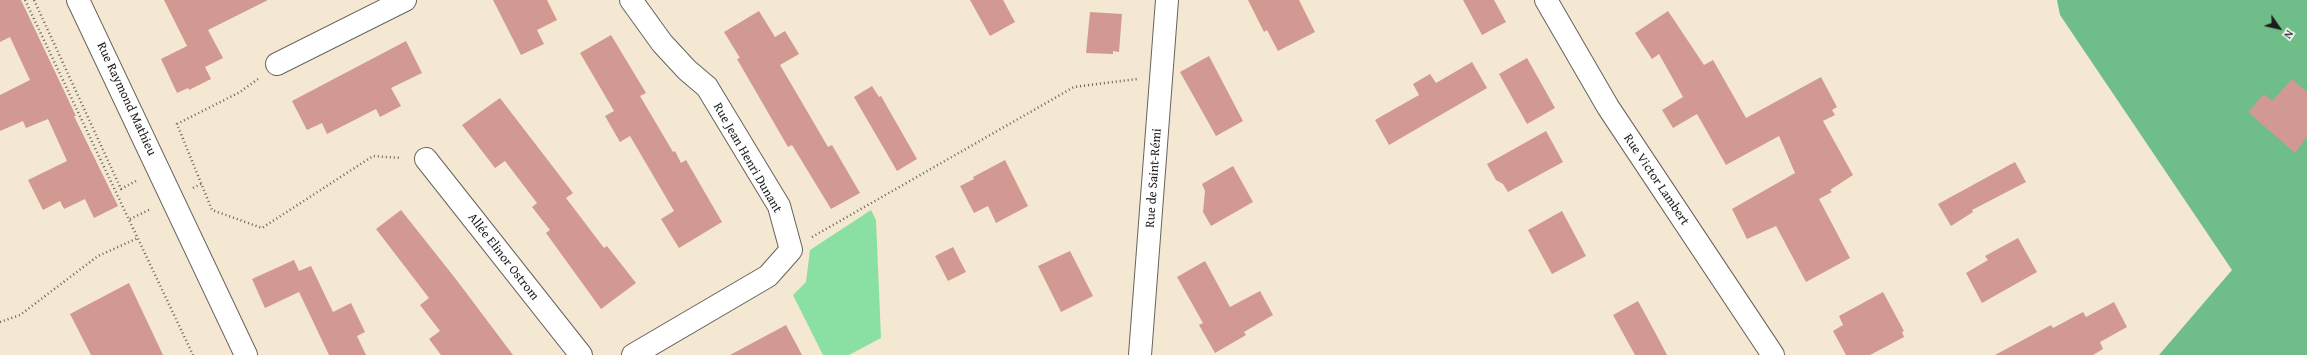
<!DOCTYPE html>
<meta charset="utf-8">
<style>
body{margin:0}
#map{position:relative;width:2307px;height:355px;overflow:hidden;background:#f4e8d2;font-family:"Gentium Book Plus",serif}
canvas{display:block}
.north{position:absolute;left:2259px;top:8px;width:40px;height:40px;-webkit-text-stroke:3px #fff;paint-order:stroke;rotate:124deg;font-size:11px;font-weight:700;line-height:16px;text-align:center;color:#1c1c1c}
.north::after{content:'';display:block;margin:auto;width:14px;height:18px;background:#1c1c1c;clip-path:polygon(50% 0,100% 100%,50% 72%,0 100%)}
</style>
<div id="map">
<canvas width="2307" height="355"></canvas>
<div class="north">N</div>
</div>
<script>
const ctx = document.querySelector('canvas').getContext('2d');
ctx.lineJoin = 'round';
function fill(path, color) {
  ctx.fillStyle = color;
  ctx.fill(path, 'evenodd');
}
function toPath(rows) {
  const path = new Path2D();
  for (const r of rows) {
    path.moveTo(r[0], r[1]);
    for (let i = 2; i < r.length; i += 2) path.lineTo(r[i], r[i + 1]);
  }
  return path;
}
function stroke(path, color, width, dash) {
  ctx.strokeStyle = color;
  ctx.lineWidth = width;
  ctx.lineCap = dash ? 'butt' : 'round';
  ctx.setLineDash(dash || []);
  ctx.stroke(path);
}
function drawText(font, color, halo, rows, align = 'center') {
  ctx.font = font + ' "Gentium Book Plus",serif';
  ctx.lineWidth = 3;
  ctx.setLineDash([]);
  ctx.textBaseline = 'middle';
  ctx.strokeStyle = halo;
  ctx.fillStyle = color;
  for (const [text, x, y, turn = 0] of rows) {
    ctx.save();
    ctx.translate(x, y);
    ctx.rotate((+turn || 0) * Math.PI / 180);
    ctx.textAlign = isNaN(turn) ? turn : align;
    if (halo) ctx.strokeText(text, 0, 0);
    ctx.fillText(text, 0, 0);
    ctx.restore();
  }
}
const green = toPath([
 [871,210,876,220,881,338,849,355,823,355,793,295,806,282,810,250]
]);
const forest = toPath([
 [2057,0,2307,0,2307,355,2159,355,2232,270,2060,15]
]);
const building = toPath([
 [0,0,21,0,76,116,74,116,118,206,94,218,85,199,64,209,60,201,43,210,28,180,67,161,48,119,26,128,23,121,0,131,0,95,30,80,10,37,0,42],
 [164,0,268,0,208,30,223,58,205,67,211,79,189,90,188,88,177,93,161,59,187,46],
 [493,0,547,0,557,20,537,30,544,44,521,55],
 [970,0,1003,0,1015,22,990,36],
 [1248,0,1299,0,1315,32,1278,51,1267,30,1264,32],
 [1463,0,1494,0,1506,22,1482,35],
 [759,11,775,37,785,31,799,54,780,65,828,147,832,145,860,193,831,209,792,145,788,147,737,59,740,58,724,32],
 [1668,11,1704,65,1713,60,1746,118,1821,77,1837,107,1832,110,1835,115,1823,121,1853,175,1830,190,1832,192,1819,199,1850,258,1806,282,1776,226,1747,239,1732,209,1795,173,1779,136,1726,165,1697,114,1673,128,1662,110,1683,97,1659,54,1652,59,1635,33],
 [1090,12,1122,14,1119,52,1113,51,1113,54,1086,53],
 [611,35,646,93,640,96,673,152,675,151,681,163,686,160,722,222,679,248,661,219,674,211,630,136,620,142,605,116,614,111,580,53],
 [406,41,422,73,391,88,401,106,380,117,376,109,327,134,322,123,307,130,292,101],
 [1209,56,1243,121,1216,136,1180,72],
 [1527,58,1555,108,1527,124,1499,74],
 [1472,62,1487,88,1389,145,1375,120,1419,95,1413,84,1430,74,1436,83],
 [2292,79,2307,92,2307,137,2295,153,2248,112,2264,94,2272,101],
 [872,86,879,97,881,96,917,159,897,171,854,97],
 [500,98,573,193,566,198,604,248,607,246,636,283,601,309,546,233,550,230,532,207,537,203,505,161,495,168,462,125],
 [1546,131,1563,162,1508,192,1503,184,1496,180,1487,164],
 [1005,160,1028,206,996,223,988,206,974,213,960,186,974,179,973,177],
 [2015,162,2026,182,1972,210,1973,212,1951,226,1938,204],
 [1233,166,1253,202,1211,226,1203,212,1205,191,1202,184],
 [401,210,455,278,513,355,441,355,429,339,440,331,420,305,429,298,376,229],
 [1562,211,1586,256,1552,274,1528,230],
 [2018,238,2037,272,1982,303,1966,273,1988,260,1985,256],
 [953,247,966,272,948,281,935,256],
 [1070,251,1093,296,1061,312,1038,266],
 [294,260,299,271,311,266,333,312,351,303,365,332,357,336,366,355,329,355,299,292,265,308,252,279],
 [1205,261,1230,307,1260,291,1273,315,1244,332,1246,335,1215,353,1199,325,1203,323,1177,277],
 [129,283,163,355,91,355,70,314],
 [1883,292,1904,331,1902,332,1904,337,1870,355,1846,355,1833,331,1843,325,1839,316],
 [1638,301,1657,336,1667,355,1635,355,1613,315],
 [2114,302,2127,327,2100,342,2103,349,2093,355,1995,355,2051,325,2053,328,2083,312,2086,317],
 [786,325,802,355,730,355]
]);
const path = toPath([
 [25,0,193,355],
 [34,0,121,189,136,181],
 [258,79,240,92,177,124,212,210,262,228,373,156,401,158],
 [193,188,201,184],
 [130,219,151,209],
 [812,237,1074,87,1137,79],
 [0,322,20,315,98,256,138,238]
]);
const minor = toPath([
 [78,0,246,355],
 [631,0,662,43,687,70,707,87,779,206,791,250,768,276,633,355],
 [1546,0,1608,107,1773,355],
 [277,64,405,0],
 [426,159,581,355],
 [1140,355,1167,0]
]);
const streetNames = [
 ["Rue Raymond Mathieu",126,99,65],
 ["Rue Jean Henri Dunant",747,158,60],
 ["Rue de Saint-Rémi",1154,178,-86],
 ["Rue Victor Lambert",1656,180,56],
 ["Allée Elinor Ostrom",503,257,52]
];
fill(green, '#8ae0a3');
fill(forest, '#6fbe89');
fill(building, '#d19991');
stroke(minor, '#68635c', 24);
stroke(path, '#68635c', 2.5, [1, 3]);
stroke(minor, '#fff', 22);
drawText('13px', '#1c1c1c', '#fff', streetNames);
</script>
